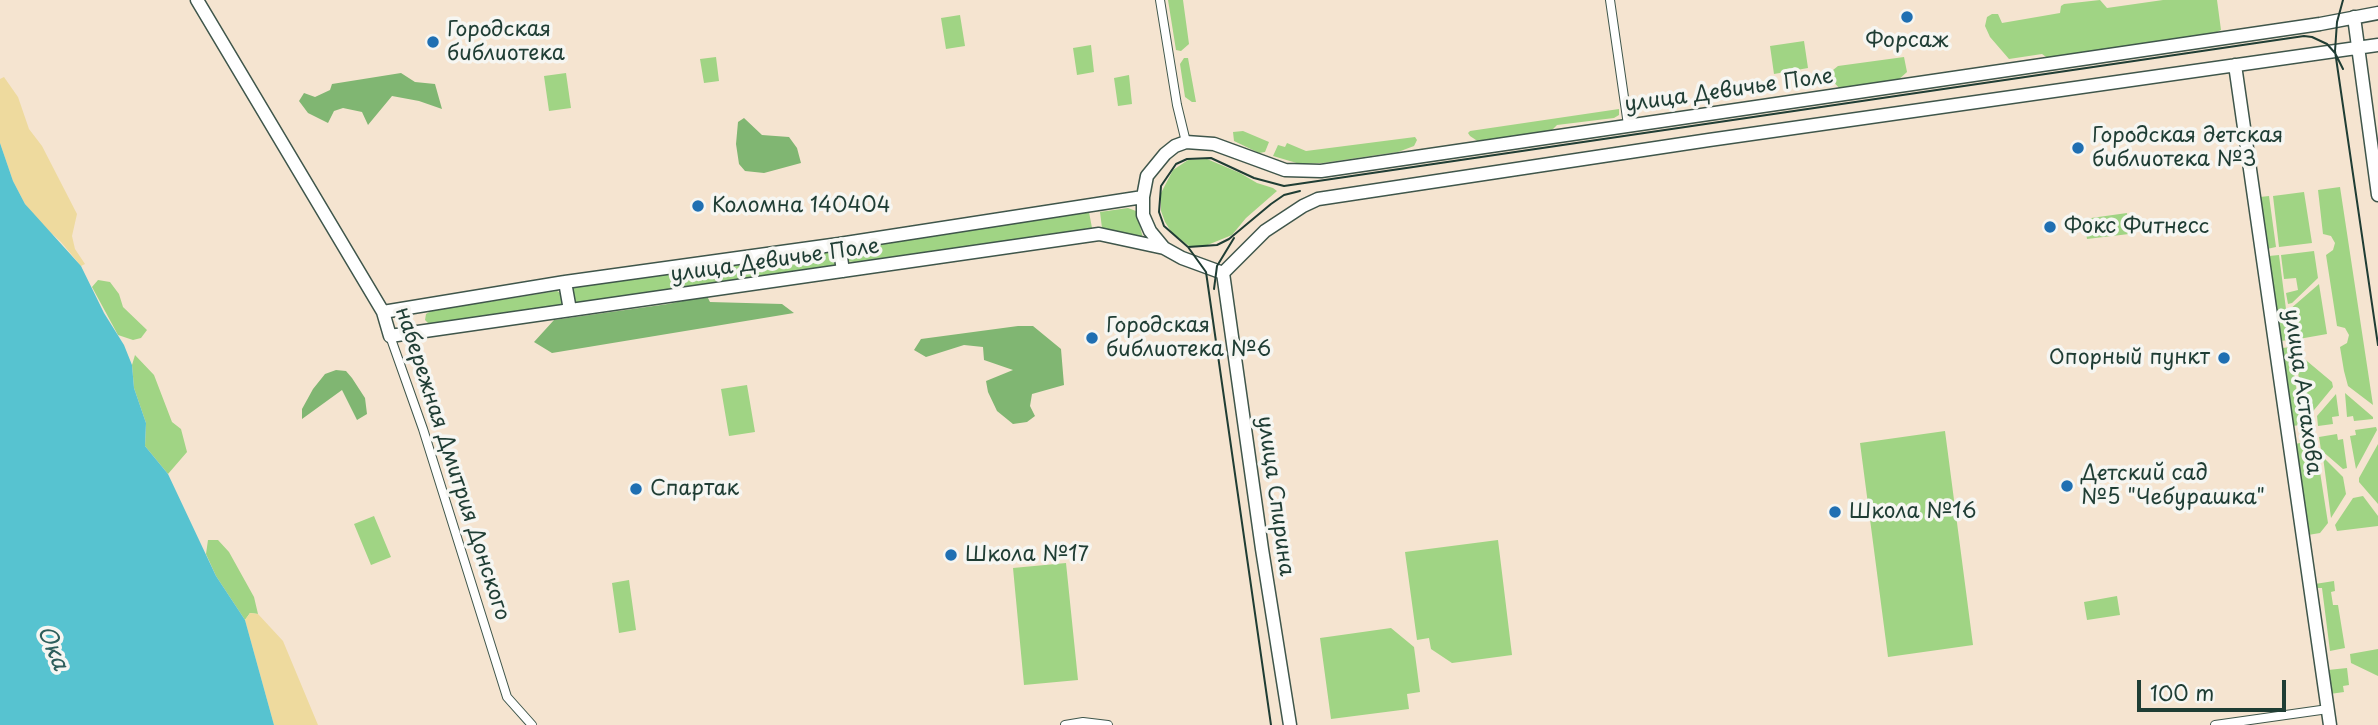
<!DOCTYPE html>
<meta charset="utf-8">
<style>
body{margin:0}
#map{position:relative;width:2378px;height:725px;overflow:hidden;background:#f5e4d0;font-family:"Playpen Sans",sans-serif}
canvas{display:block}
.scale{position:absolute;left:2137px;top:680px;width:149px;height:32px;box-sizing:border-box;border:4px solid #1f3d34;border-top:0;padding-left:9px;font-size:21px;line-height:24px;white-space:nowrap;color:#1f3d34;-webkit-text-stroke:5px #f6f6f2;paint-order:stroke}
</style>
<div id="map">
<canvas width="2378" height="725"></canvas>
<div class="scale">100 m</div>
</div>
<script>
const ctx = document.querySelector('canvas').getContext('2d');
ctx.lineJoin = 'round';
function fill(path, color) {
  ctx.fillStyle = color;
  ctx.fill(path, 'evenodd');
}
function toPath(rows) {
  const path = new Path2D();
  for (const r of rows) {
    path.moveTo(r[0], r[1]);
    for (let i = 2; i < r.length; i += 2) path.lineTo(r[i], r[i + 1]);
  }
  return path;
}
function stroke(path, color, width, dash) {
  ctx.strokeStyle = color;
  ctx.lineWidth = width;
  ctx.lineCap = dash ? 'butt' : 'round';
  ctx.setLineDash(dash || []);
  ctx.stroke(path);
}
function drawText(font, color, halo, rows, align = 'center') {
  ctx.font = font + ' "Playpen Sans",sans-serif';
  ctx.lineWidth = 7;
  ctx.setLineDash([]);
  ctx.textBaseline = 'middle';
  ctx.strokeStyle = halo;
  ctx.fillStyle = color;
  for (const [text, x, y, turn = 0] of rows) {
    ctx.save();
    ctx.translate(x, y);
    ctx.rotate((+turn || 0) * Math.PI / 180);
    ctx.textAlign = isNaN(turn) ? turn : align;
    if (halo) ctx.strokeText(text, 0, 0);
    ctx.fillText(text, 0, 0);
    ctx.restore();
  }
}
const green = toPath([
 [1168,0,1183,0,1189,44,1181,51,1176,50],
 [2100,0,2107,8,2163,0,2217,0,2221,30,2211,35,2049,59,2042,54,2009,59,1990,37,1985,26,1987,17,1992,14,1998,14,2002,23,2060,13,2061,6,2064,4],
 [960,15,965,46,946,49,941,18],
 [1804,41,1808,68,1774,74,1770,46],
 [1091,45,1094,72,1077,75,1073,48],
 [716,57,719,81,704,83,700,59],
 [1904,57,1907,72,1897,81,1840,89,1831,79,1833,70,1838,66],
 [1184,58,1188,58,1196,102,1192,102,1185,97,1180,64],
 [566,73,571,108,549,111,544,76],
 [1129,75,1132,104,1118,106,1114,78],
 [1619,109,1619,115,1614,118,1557,125,1550,132,1479,142,1470,136,1468,133,1470,131],
 [1243,131,1269,142,1265,152,1259,153,1234,141,1233,132],
 [1415,137,1417,140,1414,146,1398,152,1323,163,1300,164,1273,156,1278,145,1285,147,1287,143,1306,151],
 [1207,159,1240,173,1257,183,1273,188,1277,191,1246,218,1232,235,1205,246,1189,246,1172,233,1165,222,1161,211,1161,193,1173,170,1188,160],
 [2340,187,2373,405,2348,386,2344,371,2340,347,2347,343,2349,335,2345,328,2337,326,2326,255,2333,250,2335,243,2331,236,2323,234,2318,190],
 [2304,192,2312,243,2279,247,2273,196],
 [2269,196,2276,247,2267,249,2260,197],
 [1128,208,1136,211,1143,238,1102,228,1100,212],
 [1089,212,1092,228,901,256,854,262,844,261,845,248,849,246],
 [2127,213,2129,234,2087,239,2084,219],
 [832,250,837,253,837,265,831,267,575,303,570,287],
 [2314,251,2318,278,2292,303,2288,304,2286,293,2298,290,2296,278,2284,279,2281,255],
 [2279,255,2290,340,2280,341,2269,256],
 [98,280,110,282,119,294,123,307,147,330,141,338,133,340,118,335,92,287],
 [2319,284,2327,334,2293,340,2289,310],
 [557,291,562,294,563,304,560,308,430,325,425,320,426,314,431,311],
 [2291,347,2301,425,2292,426,2282,348],
 [2295,351,2332,382,2333,387,2305,421],
 [135,355,154,375,172,422,181,429,187,452,168,474,145,446,146,423,134,388,132,365],
 [747,385,755,432,729,436,721,389],
 [2345,393,2373,417,2373,419,2354,421,2353,416,2347,417],
 [2336,394,2339,416,2332,417,2333,424,2318,426,2317,416],
 [2376,427,2377,430,2356,469,2350,436,2356,435,2355,430],
 [1945,431,1973,645,1888,657,1860,443],
 [2337,434,2338,440,2343,439,2347,468,2343,469,2321,450,2319,437],
 [2305,442,2317,453,2328,523,2320,533,2308,535,2295,444],
 [2378,444,2378,504,2359,482,2359,478],
 [2323,457,2343,477,2346,494,2331,518],
 [2363,496,2378,516,2378,526,2337,531,2335,525,2353,498],
 [374,516,391,557,371,565,354,524],
 [208,540,218,540,229,552,254,597,258,614,250,613,245,620,216,576,206,554],
 [1498,540,1512,655,1452,663,1431,649,1429,638,1417,640,1405,552],
 [1066,563,1078,680,1024,685,1013,568],
 [629,580,636,630,619,633,612,583],
 [2334,581,2335,591,2331,592,2333,605,2338,605,2345,648,2330,651,2322,588,2316,588,2315,584],
 [2117,596,2120,615,2087,620,2084,602],
 [1391,628,1414,647,1420,692,1407,694,1409,709,1331,719,1320,638],
 [2378,649,2378,676,2351,663,2350,654],
 [2347,668,2349,685,2343,686,2344,692,2330,694,2328,670]
]);
const forest = toPath([
 [401,73,415,82,435,84,442,109,419,101,392,96,368,125,362,112,343,108,334,111,328,123,308,113,299,101,304,93,315,97,330,90,332,84],
 [744,118,762,135,789,137,797,148,801,163,764,173,745,171,739,164,736,144,738,122],
 [707,296,710,302,782,304,794,313,552,353,534,342,554,320,668,304],
 [1018,326,1033,326,1061,349,1064,385,1032,394,1030,406,1035,416,1027,422,1013,424,997,411,988,392,986,381,1013,370,984,360,983,347,964,345,926,357,914,350,921,339],
 [336,370,346,371,352,378,365,398,367,414,357,420,342,390,302,419,302,409,313,389,325,374]
]);
const sand = toPath([
 [4,77,18,97,29,129,42,146,77,214,72,236,75,249,85,264,81,266,61,242,36,219,25,204,13,181,0,143,0,79],
 [250,613,258,614,283,641,318,725,274,725,245,620]
]);
const water = toPath([
 [0,143,13,181,25,204,81,266,104,313,124,345,132,365,134,388,146,423,145,446,168,474,216,576,245,620,274,725,0,725]
]);
const street = toPath([
 [1160,0,1177,105,1186,142],
 [1610,0,1628,125],
 [390,336,423,429,507,697,532,725],
 [1065,725,1083,722,1108,725],
 [2215,725,2328,709]
]);
const secondary = toPath([
 [197,0,383,312,390,336,1099,234,1164,248,1182,258,1223,273],
 [2354,17,2378,195],
 [2235,65,2330,725],
 [839,244,843,271],
 [1164,248,1150,231,1143,215,1143,197,1147,176,1165,154,1175,146,1186,142,1214,144,1285,170,1321,171,2320,24,2378,13],
 [1223,273,1265,231,1303,206,1318,199,1709,140,2378,45],
 [1223,273,1262,549,1290,725],
 [565,282,570,310],
 [383,312,565,282,839,244,1143,197]
]);
const tram = toPath([
 [2343,0,2337,22,2335,51,2378,345],
 [1188,247,1217,245,1229,239,1271,204,1284,195,1300,191],
 [1214,289,1217,266,1234,238],
 [1271,725,1206,272,1188,247,1164,226,1159,212,1161,186,1176,164,1187,159,1211,158,1254,178,1284,186,2304,36,2312,37,2327,44,2335,53,2343,69]
]);
const markers = [
 [1907,17,7,"#1f6fb2"],
 [433,42,7,"#1f6fb2"],
 [2078,148,7,"#1f6fb2"],
 [698,206,7,"#1f6fb2"],
 [2050,227,7,"#1f6fb2"],
 [1092,338,7,"#1f6fb2"],
 [2224,358,7,"#1f6fb2"],
 [2067,486,7,"#1f6fb2"],
 [636,489,7,"#1f6fb2"],
 [1835,512,7,"#1f6fb2"],
 [951,555,7,"#1f6fb2"]
];
const poiNames = [
 ["Городская",447,30],
 ["библиотека",447,54],
 ["Форсаж",1907,41,"center"],
 ["Городская детская",2092,136],
 ["библиотека №3",2092,160],
 ["Коломна 140404",712,206],
 ["Фокс Фитнесс",2064,227],
 ["Городская",1106,326],
 ["библиотека №6",1106,350],
 ["Опорный пункт",2210,358,"right"],
 ["Детский сад",2081,474],
 ["№5 \"Чебурашка\"",2081,498],
 ["Спартак",650,489],
 ["Школа №16",1849,512],
 ["Школа №17",965,555]
];
const streetNames = [
 ["улица Девичье Поле",1729,91,-8],
 ["улица Девичье Поле",775,261,-8],
 ["улица Астахова",2302,392,82],
 ["набережная Дмитрия Донского",452,464,72],
 ["улица Спирина",1275,496,82]
];
const waterNames = [
 ["Ока",52,648,67]
];
fill(green, '#a0d484');
fill(forest, '#80b672');
fill(sand, '#eeda9e');
fill(water, '#57c3d0');
stroke(street, '#3f564b', 10);
stroke(secondary, '#3f564b', 15);
stroke(street, '#fff', 8);
stroke(secondary, '#fff', 12);
stroke(tram, '#1f3d34', 2);
for (const [x, y, r, color] of markers) {
  const dot = new Path2D();
  dot.arc(x, y, r, 0, 2 * Math.PI);
  ctx.fillStyle = color;
  ctx.fill(dot);
  stroke(dot, '#f6f6f2', 2.5);
}
drawText('21px', '#1f3d34', '#f6f6f2', poiNames, 'left');
drawText('21px', '#1f3d34', '#f6f6f2', streetNames);
drawText('italic 23px', '#2d5e5b', '#f6f6f2', waterNames);
</script>
